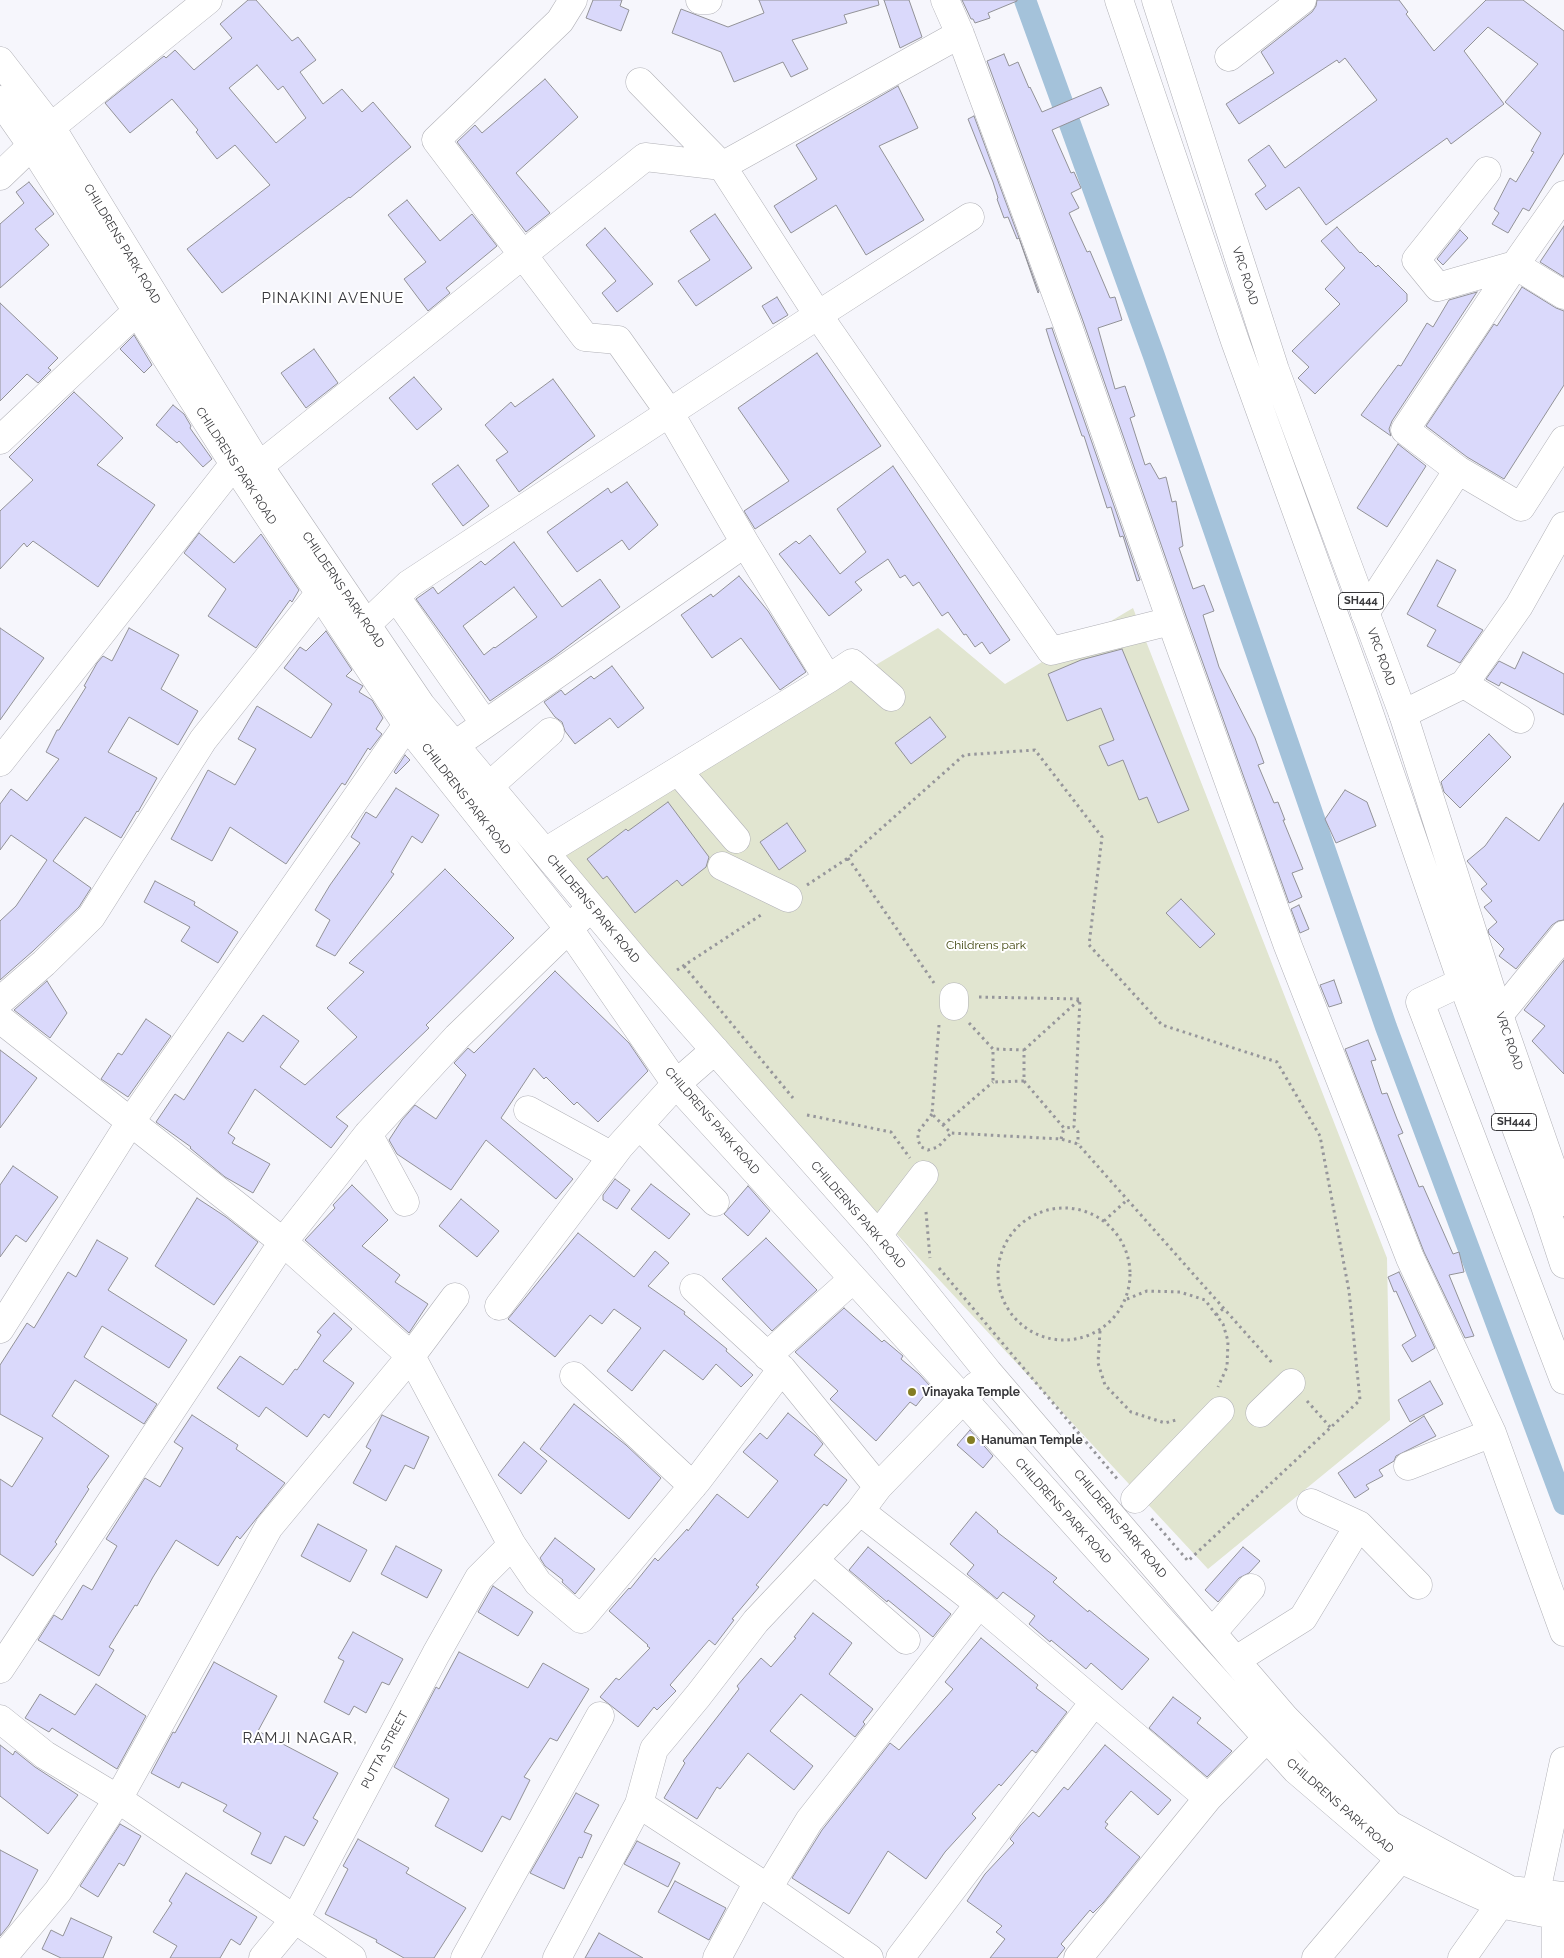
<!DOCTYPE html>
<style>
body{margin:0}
canvas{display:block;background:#f6f6fc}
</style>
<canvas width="1564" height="1958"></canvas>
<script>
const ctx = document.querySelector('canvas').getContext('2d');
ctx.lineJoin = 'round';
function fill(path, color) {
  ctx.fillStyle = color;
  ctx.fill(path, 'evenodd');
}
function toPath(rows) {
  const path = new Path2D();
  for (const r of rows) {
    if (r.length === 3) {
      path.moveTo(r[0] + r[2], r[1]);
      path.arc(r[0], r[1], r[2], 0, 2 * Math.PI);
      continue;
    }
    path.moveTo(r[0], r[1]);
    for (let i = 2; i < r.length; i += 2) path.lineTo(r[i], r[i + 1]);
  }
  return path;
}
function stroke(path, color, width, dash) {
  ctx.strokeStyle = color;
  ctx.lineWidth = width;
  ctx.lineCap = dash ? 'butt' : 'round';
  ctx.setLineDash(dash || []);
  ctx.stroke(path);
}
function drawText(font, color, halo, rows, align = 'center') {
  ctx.font = font + ' Raleway,sans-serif';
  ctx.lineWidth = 4;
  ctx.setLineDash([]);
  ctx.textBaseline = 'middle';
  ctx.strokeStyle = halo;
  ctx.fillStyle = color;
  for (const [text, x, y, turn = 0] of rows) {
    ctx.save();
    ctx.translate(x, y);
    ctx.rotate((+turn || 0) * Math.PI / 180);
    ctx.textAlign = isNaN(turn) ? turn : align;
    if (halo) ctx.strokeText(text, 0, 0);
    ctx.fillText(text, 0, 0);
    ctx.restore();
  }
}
const green = toPath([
 [1133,608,1387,1258,1390,1420,1208,1569,878,1214,554,856,938,628,1005,684]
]);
const canal = toPath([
 [1025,0,1154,356,1386,1027,1564,1504]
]);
const building = toPath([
 [248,0,256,0,292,41,298,37,316,60,300,72,323,104,342,89,362,112,373,102,411,147,350,198,349,197,222,293,187,249,270,185,235,145,217,159,196,132,198,130,172,99,130,133,105,103,164,56,166,58,175,50,194,70,232,38,220,24,248,0],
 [257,65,278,90,283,86,306,118,276,143,229,88,257,65],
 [593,0,622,0,620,6,629,10,621,31,586,18,593,0],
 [759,0,878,0,879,5,844,15,847,23,792,40,808,69,791,77,783,62,734,82,721,52,672,33,681,9,728,27,764,13,759,0],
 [884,0,909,0,922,37,900,48,884,0],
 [962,0,1017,0,1017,1,988,13,990,18,975,23,973,19,971,19,962,0],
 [1317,0,1399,0,1408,12,1406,14,1434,51,1486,0,1523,0,1564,31,1564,153,1529,211,1523,208,1508,233,1492,224,1499,213,1494,209,1510,178,1516,182,1534,152,1531,151,1541,133,1505,102,1538,64,1488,27,1464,51,1504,104,1451,144,1447,138,1326,225,1299,187,1266,210,1255,194,1266,186,1248,160,1269,145,1285,168,1377,100,1345,58,1339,63,1337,60,1239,124,1226,104,1274,73,1261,52,1312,12,1316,6,1317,0],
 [1004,54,1009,66,1018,62,1029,88,1030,87,1042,112,1101,87,1109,105,1052,130,1071,173,1074,172,1081,188,1071,193,1079,208,1069,213,1087,252,1090,251,1110,298,1115,297,1122,320,1098,328,1115,389,1125,386,1135,416,1130,418,1145,465,1150,463,1159,479,1166,477,1172,502,1176,501,1183,546,1179,548,1193,589,1204,585,1214,611,1203,615,1219,667,1255,738,1264,763,1258,765,1274,803,1278,802,1285,820,1283,820,1303,869,1292,873,1302,897,1289,903,1186,616,1083,321,987,61,1004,54],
 [545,79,578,117,516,173,550,213,526,232,457,142,475,125,482,133,545,79],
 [898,86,918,128,879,146,924,220,866,255,836,205,791,233,774,206,817,179,796,145,898,86],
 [974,116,1039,292,1038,293,1019,238,1017,239,1008,217,1004,218,997,199,998,198,993,182,968,119,974,116],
 [29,182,54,214,35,229,49,245,0,288,0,224,24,203,16,192,29,182],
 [407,200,440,241,472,214,497,246,446,288,450,293,428,311,404,279,426,262,388,215,407,200],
 [715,214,752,268,696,306,678,281,710,260,690,231,715,214],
 [1564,226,1564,277,1540,262,1564,226],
 [1337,227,1360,253,1361,252,1376,267,1378,265,1407,294,1407,301,1315,394,1298,378,1309,367,1292,351,1340,304,1325,289,1345,268,1321,241,1337,227],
 [605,228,653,284,617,312,602,293,616,281,586,245,605,228],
 [1460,230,1468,238,1443,265,1437,259,1460,230],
 [1522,287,1556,308,1564,311,1564,385,1504,479,1467,457,1426,426,1494,324,1497,326,1522,287],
 [1477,292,1392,421,1389,429,1391,436,1361,415,1398,365,1401,366,1427,323,1433,327,1449,300,1477,292],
 [777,297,788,315,773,324,762,306,777,297],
 [0,303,58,358,48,368,51,370,38,383,27,374,0,401,0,303],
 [1052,328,1053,331,1140,580,1137,581,1123,536,1120,537,1111,507,1107,508,1084,436,1082,436,1052,348,1046,329,1052,328],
 [134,335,152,365,144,373,120,349,134,335],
 [314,349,338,383,306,408,281,373,314,349],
 [817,353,881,446,755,529,744,511,789,481,738,408,817,353],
 [414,377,442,409,417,430,389,398,414,377],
 [553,379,595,436,519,492,496,460,508,452,485,425,511,402,515,407,553,379],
 [74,392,123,438,97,465,155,505,98,587,33,541,27,547,24,543,0,569,0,511,33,480,9,457,74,392],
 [173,405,184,414,191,426,190,428,212,459,203,467,179,441,177,443,156,425,173,405],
 [1398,444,1426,466,1387,527,1357,508,1398,444],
 [458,465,489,506,463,526,432,484,458,465],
 [893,466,1010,640,990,654,982,642,975,647,966,634,964,635,948,612,942,616,919,582,913,586,905,575,900,578,888,559,855,582,862,590,829,616,779,554,796,541,799,544,810,535,840,574,866,552,837,509,893,466],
 [627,482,658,525,629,550,622,540,577,572,547,532,608,488,611,493,627,482],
 [199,533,234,563,261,534,299,590,292,602,290,600,256,648,208,616,226,589,184,553,199,533],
 [514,542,562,607,600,579,620,607,555,656,490,701,416,599,433,587,438,594,481,561,485,565,514,542],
 [514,587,537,617,495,648,494,647,484,655,463,626,514,587],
 [1437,560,1456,570,1437,606,1483,630,1460,663,1427,646,1436,630,1407,614,1437,560],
 [739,576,768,611,806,672,780,690,741,638,712,658,681,615,711,594,713,597,739,576],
 [0,628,44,658,0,720,0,628],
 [129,628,179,655,161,689,198,711,178,745,129,717,108,752,157,778,138,812,137,811,121,838,85,817,53,861,91,888,79,907,33,951,0,980,0,921,16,906,47,860,11,835,0,850,0,804,11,789,27,801,59,759,46,752,57,730,59,730,86,687,84,686,97,663,103,656,112,661,129,628],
 [326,631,352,670,346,676,363,686,359,692,372,700,383,718,376,729,382,734,370,750,368,748,345,785,342,783,286,864,230,827,212,861,171,839,208,770,235,785,256,749,238,739,257,706,311,738,332,704,284,668,300,647,306,651,326,631],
 [1122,649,1189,810,1158,823,1147,797,1139,800,1123,760,1108,766,1099,746,1114,740,1101,708,1067,721,1048,674,1081,660,1122,649],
 [1523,652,1564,674,1564,715,1501,682,1499,686,1486,679,1499,661,1515,669,1523,652],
 [612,666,644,708,618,728,610,718,575,744,565,731,562,722,555,717,544,702,561,690,565,695,591,676,594,679,612,666],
 [930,717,946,737,911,764,895,743,930,717],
 [1489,734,1511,757,1460,808,1444,792,1441,782,1489,734],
 [405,755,410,760,396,774,394,772,405,755],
 [396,788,439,815,422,843,412,836,391,872,394,874,335,956,316,946,330,920,315,910,330,885,360,843,351,837,366,812,376,818,396,788],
 [1345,790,1367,802,1376,826,1336,843,1325,819,1345,790],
 [668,802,709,857,706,867,682,886,677,880,635,913,607,876,603,879,587,859,626,829,628,831,668,802],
 [1564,803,1564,920,1558,921,1552,925,1516,969,1499,956,1504,949,1489,934,1488,930,1497,922,1484,907,1492,901,1481,889,1487,884,1467,861,1485,846,1506,817,1539,841,1564,803],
 [787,823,806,851,779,870,760,842,787,823],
 [445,869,514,938,426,1025,429,1028,336,1117,348,1126,331,1148,255,1089,228,1133,235,1138,232,1143,270,1164,253,1193,225,1177,190,1148,191,1147,156,1122,175,1094,184,1100,228,1032,243,1042,263,1015,299,1041,280,1067,305,1085,357,1037,327,1008,364,972,349,963,445,869],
 [155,881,195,902,194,905,238,932,218,963,181,941,190,927,144,902,155,881],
 [1181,899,1215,934,1200,948,1166,913,1181,899],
 [1299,905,1309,929,1300,933,1291,909,1299,905],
 [1564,960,1564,1074,1532,1041,1545,1026,1524,1010,1564,960],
 [555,971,629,1043,648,1071,598,1122,577,1102,574,1105,546,1077,544,1079,534,1068,501,1118,573,1179,556,1199,486,1140,451,1190,397,1154,389,1140,402,1120,415,1105,436,1119,466,1075,454,1063,468,1048,474,1053,555,971],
 [1334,980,1342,1003,1329,1007,1320,985,1334,980],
 [47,981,67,1013,50,1038,14,1010,47,981],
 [146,1019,171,1036,128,1097,101,1079,118,1053,122,1055,146,1019],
 [1368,1040,1376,1060,1371,1061,1382,1094,1387,1093,1397,1119,1403,1133,1398,1135,1419,1187,1423,1186,1453,1254,1459,1252,1464,1272,1449,1275,1474,1336,1465,1338,1424,1252,1345,1049,1368,1040],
 [0,1050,37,1078,0,1128,0,1050],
 [13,1166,58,1197,26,1242,16,1235,0,1257,0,1185,13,1166],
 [615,1179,630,1190,617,1209,603,1200,603,1195,615,1179],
 [651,1184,690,1214,669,1239,631,1209,651,1184],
 [352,1185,388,1220,362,1246,400,1275,395,1282,428,1304,409,1333,305,1240,335,1208,333,1205,352,1185],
 [748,1186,770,1211,748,1236,724,1214,748,1186],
 [197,1198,226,1217,258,1242,214,1305,155,1266,197,1198],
 [461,1199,499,1231,477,1257,439,1226,461,1199],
 [578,1233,634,1277,655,1251,669,1263,648,1286,685,1312,684,1314,727,1349,726,1351,753,1375,741,1387,716,1364,703,1380,664,1350,632,1391,607,1371,641,1328,614,1309,602,1324,590,1315,555,1357,508,1319,578,1233],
 [766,1238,817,1290,772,1331,722,1279,766,1238],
 [97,1240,128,1258,108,1290,187,1340,169,1368,102,1326,84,1357,157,1404,144,1424,75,1380,52,1416,109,1456,87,1487,89,1489,55,1542,57,1544,33,1576,0,1554,0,1479,12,1487,43,1438,0,1414,0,1365,27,1323,34,1328,68,1272,76,1277,97,1240],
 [1399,1272,1435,1348,1412,1362,1402,1345,1416,1336,1396,1291,1394,1292,1388,1277,1399,1272],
 [844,1308,882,1342,884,1340,903,1356,901,1359,919,1374,931,1387,916,1406,910,1402,876,1441,830,1399,838,1391,795,1352,844,1308],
 [334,1313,352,1329,323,1361,354,1383,329,1418,324,1414,307,1437,266,1407,259,1417,217,1388,240,1356,283,1385,295,1369,297,1370,321,1335,317,1332,334,1313],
 [1430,1381,1443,1404,1410,1422,1398,1400,1430,1381],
 [574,1404,626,1445,661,1478,629,1519,540,1449,574,1404],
 [788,1413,816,1436,823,1444,814,1455,847,1480,827,1506,824,1504,756,1585,759,1587,732,1619,734,1620,715,1645,709,1640,670,1685,676,1691,657,1710,654,1707,638,1727,600,1697,616,1678,619,1680,650,1648,647,1646,648,1645,609,1611,629,1588,630,1589,655,1558,658,1561,687,1529,688,1531,717,1494,748,1518,778,1481,743,1452,760,1433,767,1439,788,1413],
 [192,1415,238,1445,236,1449,285,1483,240,1539,237,1536,218,1566,176,1540,153,1577,137,1606,135,1605,109,1647,114,1650,99,1676,38,1640,54,1615,62,1620,83,1585,92,1590,117,1546,106,1539,145,1478,160,1487,183,1448,174,1442,192,1415],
 [382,1415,429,1437,414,1469,405,1465,386,1501,353,1483,371,1450,366,1447,382,1415],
 [1424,1416,1436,1436,1396,1456,1394,1461,1379,1470,1383,1476,1366,1485,1369,1489,1355,1498,1338,1473,1424,1416],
 [970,1430,993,1456,983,1468,957,1445,970,1430],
 [524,1442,547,1461,521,1494,498,1475,524,1442],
 [976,1512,998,1531,997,1532,1057,1578,1053,1582,1088,1612,1089,1610,1149,1659,1122,1690,1091,1663,1086,1669,1051,1640,1050,1642,1029,1624,1035,1616,1003,1592,997,1599,967,1574,974,1565,950,1544,976,1512],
 [318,1524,367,1550,350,1582,301,1556,318,1524],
 [555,1538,595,1569,575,1594,562,1582,563,1580,545,1566,540,1558,555,1538],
 [396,1546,442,1570,427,1598,381,1574,396,1546],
 [868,1547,951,1614,933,1637,888,1600,887,1602,849,1570,868,1547],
 [1243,1547,1260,1561,1249,1573,1239,1578,1218,1602,1205,1590,1243,1547],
 [493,1586,533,1612,518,1636,478,1612,493,1586],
 [813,1613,852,1643,829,1674,873,1709,863,1722,865,1724,855,1737,801,1694,770,1731,813,1766,794,1790,748,1753,720,1789,717,1787,697,1819,664,1798,685,1763,683,1761,739,1689,737,1686,761,1658,771,1667,796,1638,794,1637,813,1613],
 [353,1632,403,1659,389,1685,382,1682,366,1713,354,1706,349,1715,324,1702,344,1661,338,1658,353,1632],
 [981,1638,1038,1685,1036,1688,1067,1712,1036,1753,1032,1750,1001,1786,999,1784,972,1814,976,1818,945,1852,926,1879,888,1851,849,1914,792,1878,822,1830,890,1743,899,1750,953,1689,945,1682,981,1638],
 [459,1652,528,1688,543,1663,589,1689,557,1741,550,1738,524,1777,530,1780,510,1820,502,1816,482,1852,435,1826,449,1799,394,1767,436,1687,439,1689,459,1652],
 [214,1662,277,1696,258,1731,338,1773,313,1818,318,1821,304,1846,285,1836,271,1864,251,1854,261,1833,223,1811,227,1805,182,1782,179,1788,151,1773,173,1732,175,1733,214,1662],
 [96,1684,146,1716,117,1769,52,1728,49,1732,25,1718,40,1694,75,1715,96,1684],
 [1173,1697,1201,1718,1197,1723,1232,1751,1207,1777,1149,1728,1173,1697],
 [0,1745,13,1755,15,1751,35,1767,78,1795,48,1834,0,1796,0,1745],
 [1105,1745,1171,1800,1158,1815,1131,1791,1105,1822,1108,1824,1105,1828,1140,1857,1103,1903,1093,1913,1090,1910,1061,1944,1065,1948,1057,1958,990,1958,1005,1939,996,1932,1002,1926,967,1901,985,1874,1014,1843,1010,1839,1020,1826,1033,1812,1039,1817,1064,1787,1068,1790,1105,1745],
 [576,1793,599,1805,584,1832,592,1835,582,1858,579,1857,564,1889,530,1873,576,1793],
 [120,1824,141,1836,124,1866,119,1863,98,1897,80,1886,120,1824],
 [358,1839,409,1868,406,1873,466,1908,434,1958,404,1958,376,1942,377,1940,325,1914,348,1869,343,1866,358,1839],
 [637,1841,680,1863,668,1887,624,1864,637,1841],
 [0,1850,38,1870,9,1925,0,1936,0,1850],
 [186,1873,257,1917,240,1945,231,1939,220,1958,170,1958,177,1946,153,1932,172,1903,169,1901,186,1873],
 [675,1881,726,1908,709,1940,658,1912,675,1881],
 [71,1918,112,1937,103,1958,61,1958,42,1949,51,1930,63,1936,71,1918],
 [599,1933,643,1958,585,1958,599,1933]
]);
const path = toPath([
 [848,858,934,983],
 [807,885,848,858,964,755,1035,750,1102,837,1089,945,1162,1025,1277,1062,1320,1136,1349,1291,1360,1400,1188,1561,1151,1518],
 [684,966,793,1098],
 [677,970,764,913],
 [979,997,1080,999,1074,1127,1078,1132,1078,1144],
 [969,1023,993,1049,1024,1050,1024,1081,993,1082,993,1049],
 [939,1025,932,1114,951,1133,1061,1139,1078,1144,1274,1365],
 [1024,1050,1079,1000],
 [1024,1081,1064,1128,1074,1127],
 [932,1114,918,1132,918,1140,921,1147,928,1150,938,1147,951,1133],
 [807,1115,891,1132,910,1158],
 [943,1125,993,1082],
 [1061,1139,1064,1128],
 [1064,1274,66],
 [926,1212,930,1258],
 [1104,1221,1127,1200],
 [939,1268,1119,1481],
 [1127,1299,1147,1291,1180,1292,1205,1300,1223,1324,1228,1341,1227,1367,1218,1387],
 [1216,1315,1224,1308],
 [1100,1331,1098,1363,1105,1385,1131,1412,1165,1423,1176,1420],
 [1307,1401,1330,1427]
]);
const minor = toPath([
 [700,0,708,0],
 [945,0,960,34,1068,326,1171,621,1288,946,1410,1258,1492,1433,1564,1632],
 [1229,57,1302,0],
 [0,61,51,127,259,466,421,705,638,963,878,1235,988,1372,1285,1718,1390,1825,1510,1890,1564,1896],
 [640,82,722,166,960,34],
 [0,100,32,146,234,464,407,725,569,929,676,1084,964,1400,1296,1770,1400,1859,1500,1904,1564,1917],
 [1487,171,1416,260,1438,287,1515,265],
 [0,176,51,127,208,0],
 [1564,195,1515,265,1564,295],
 [0,440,137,311],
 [259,466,645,157,722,166,818,315,1051,651,1171,621],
 [1458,470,1405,430,1515,265],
 [396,597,485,724],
 [1365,613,1458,470,1521,507,1564,440],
 [367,624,409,584,818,315,970,217],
 [828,679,852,663,891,697],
 [1464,684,1520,719],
 [1403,714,1464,684,1519,606,1564,526],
 [455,745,745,543],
 [0,762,234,464],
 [678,771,736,839],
 [489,786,550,732],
 [545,852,828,679,745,543,669,412,618,340,585,337,436,140,560,21,573,0],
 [722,866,788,898],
 [1462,982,1420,1002,1564,1380],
 [0,1001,44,963,91,917,203,740,319,594],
 [954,1006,954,997],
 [1499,1015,1564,935],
 [0,1019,283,1242,411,1356,512,1545,538,1583,581,1619,697,1481,782,1369,878,1487],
 [528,1110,612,1156],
 [639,1125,715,1202],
 [368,1134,405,1202],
 [878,1235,924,1175],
 [694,1288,782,1369],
 [499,1306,620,1146,676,1084,715,1050],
 [0,1329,131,1121,407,725],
 [767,1356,853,1279],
 [574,1376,693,1486],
 [1260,1413,1291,1383],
 [1408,1466,1492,1433],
 [1135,1499,1220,1411],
 [1311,1503,1359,1525,1418,1585],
 [860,1511,979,1604,1208,1798],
 [814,1560,906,1640],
 [1212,1633,1251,1588],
 [1236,1660,1303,1618,1359,1525],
 [0,1669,283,1242,368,1134,457,1037,582,916],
 [0,1719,45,1755,118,1799,352,1958],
 [639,1804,768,1888,869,1958],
 [768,1888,809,1821,979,1604],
 [1536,1892,1564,1761],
 [1556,1900,1556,1958],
 [2,1958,58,1891,118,1799,269,1527,411,1356,455,1297],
 [263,1958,295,1919,436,1654,479,1578,512,1545],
 [465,1958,600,1716],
 [557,1958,639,1804,654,1749,698,1696,756,1621,860,1511,878,1487,976,1386],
 [717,1958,758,1882],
 [900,1958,1094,1702],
 [1078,1958,1208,1798,1267,1738],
 [1316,1958,1411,1846],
 [1462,1958,1510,1890]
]);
const major = toPath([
 [1119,0,1235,341,1363,695,1462,982,1545,1206,1564,1264],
 [1156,0,1275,370,1403,714,1499,1015,1564,1202]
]);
const markers = [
 [912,1392,5,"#847d24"],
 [971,1440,5,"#847d24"]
];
const shields = [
 [1361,601,45],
 [1514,1122,45]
];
const shieldNames = [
 ["SH444",1361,601],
 ["SH444",1514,1122]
];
const streetNames = [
 ["CHILDRENS PARK ROAD",122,244,59],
 ["VRC ROAD",1245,276,72],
 ["CHILDRENS PARK ROAD",236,466,57],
 ["CHILDERNS PARK ROAD",343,590,56],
 ["VRC ROAD",1381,657,70],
 ["CHILDRENS PARK ROAD",466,799,52],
 ["CHILDERNS PARK ROAD",593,909,50],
 ["VRC ROAD",1509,1041,71],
 ["CHILDRENS PARK ROAD",712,1121,49],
 ["CHILDERNS PARK ROAD",858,1215,49],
 ["CHILDRENS PARK ROAD",1063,1511,48],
 ["CHILDERNS PARK ROAD",1120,1524,50],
 ["PUTTA STREET",385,1750,-62],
 ["CHILDRENS PARK ROAD",1340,1806,41]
];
const parkNames = [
 ["Childrens park",986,945]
];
const poiNames = [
 ["Vinayaka Temple",922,1392],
 ["Hanuman Temple",981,1440]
];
const quarterNames = [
 ["PINAKINI AVENUE",333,298],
 ["RAMJI NAGAR,",300,1738]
];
fill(green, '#e1e5d0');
stroke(canal, '#a4c2da', 22);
fill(building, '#dad9fb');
stroke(building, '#929297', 1);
stroke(minor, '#b1b1b7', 29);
stroke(major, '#b1b1b7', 29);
stroke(path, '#96969b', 3, [2.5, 4]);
stroke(minor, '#fff', 28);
stroke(major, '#fff', 28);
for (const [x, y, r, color] of markers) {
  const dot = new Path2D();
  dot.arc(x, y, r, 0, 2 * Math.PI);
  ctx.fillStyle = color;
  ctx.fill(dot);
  stroke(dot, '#fff', 2);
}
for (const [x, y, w] of shields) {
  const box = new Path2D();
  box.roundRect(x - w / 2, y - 8.5, w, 17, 4);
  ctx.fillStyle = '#fff';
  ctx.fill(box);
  stroke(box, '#37373a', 1);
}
drawText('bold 11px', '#37373a', null, shieldNames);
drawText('12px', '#37373a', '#fff', streetNames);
drawText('12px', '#3e440b', '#fff', parkNames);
drawText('bold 12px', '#37373a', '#fff', poiNames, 'left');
ctx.letterSpacing = '1px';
drawText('15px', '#37373a', '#fff', quarterNames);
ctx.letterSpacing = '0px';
</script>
